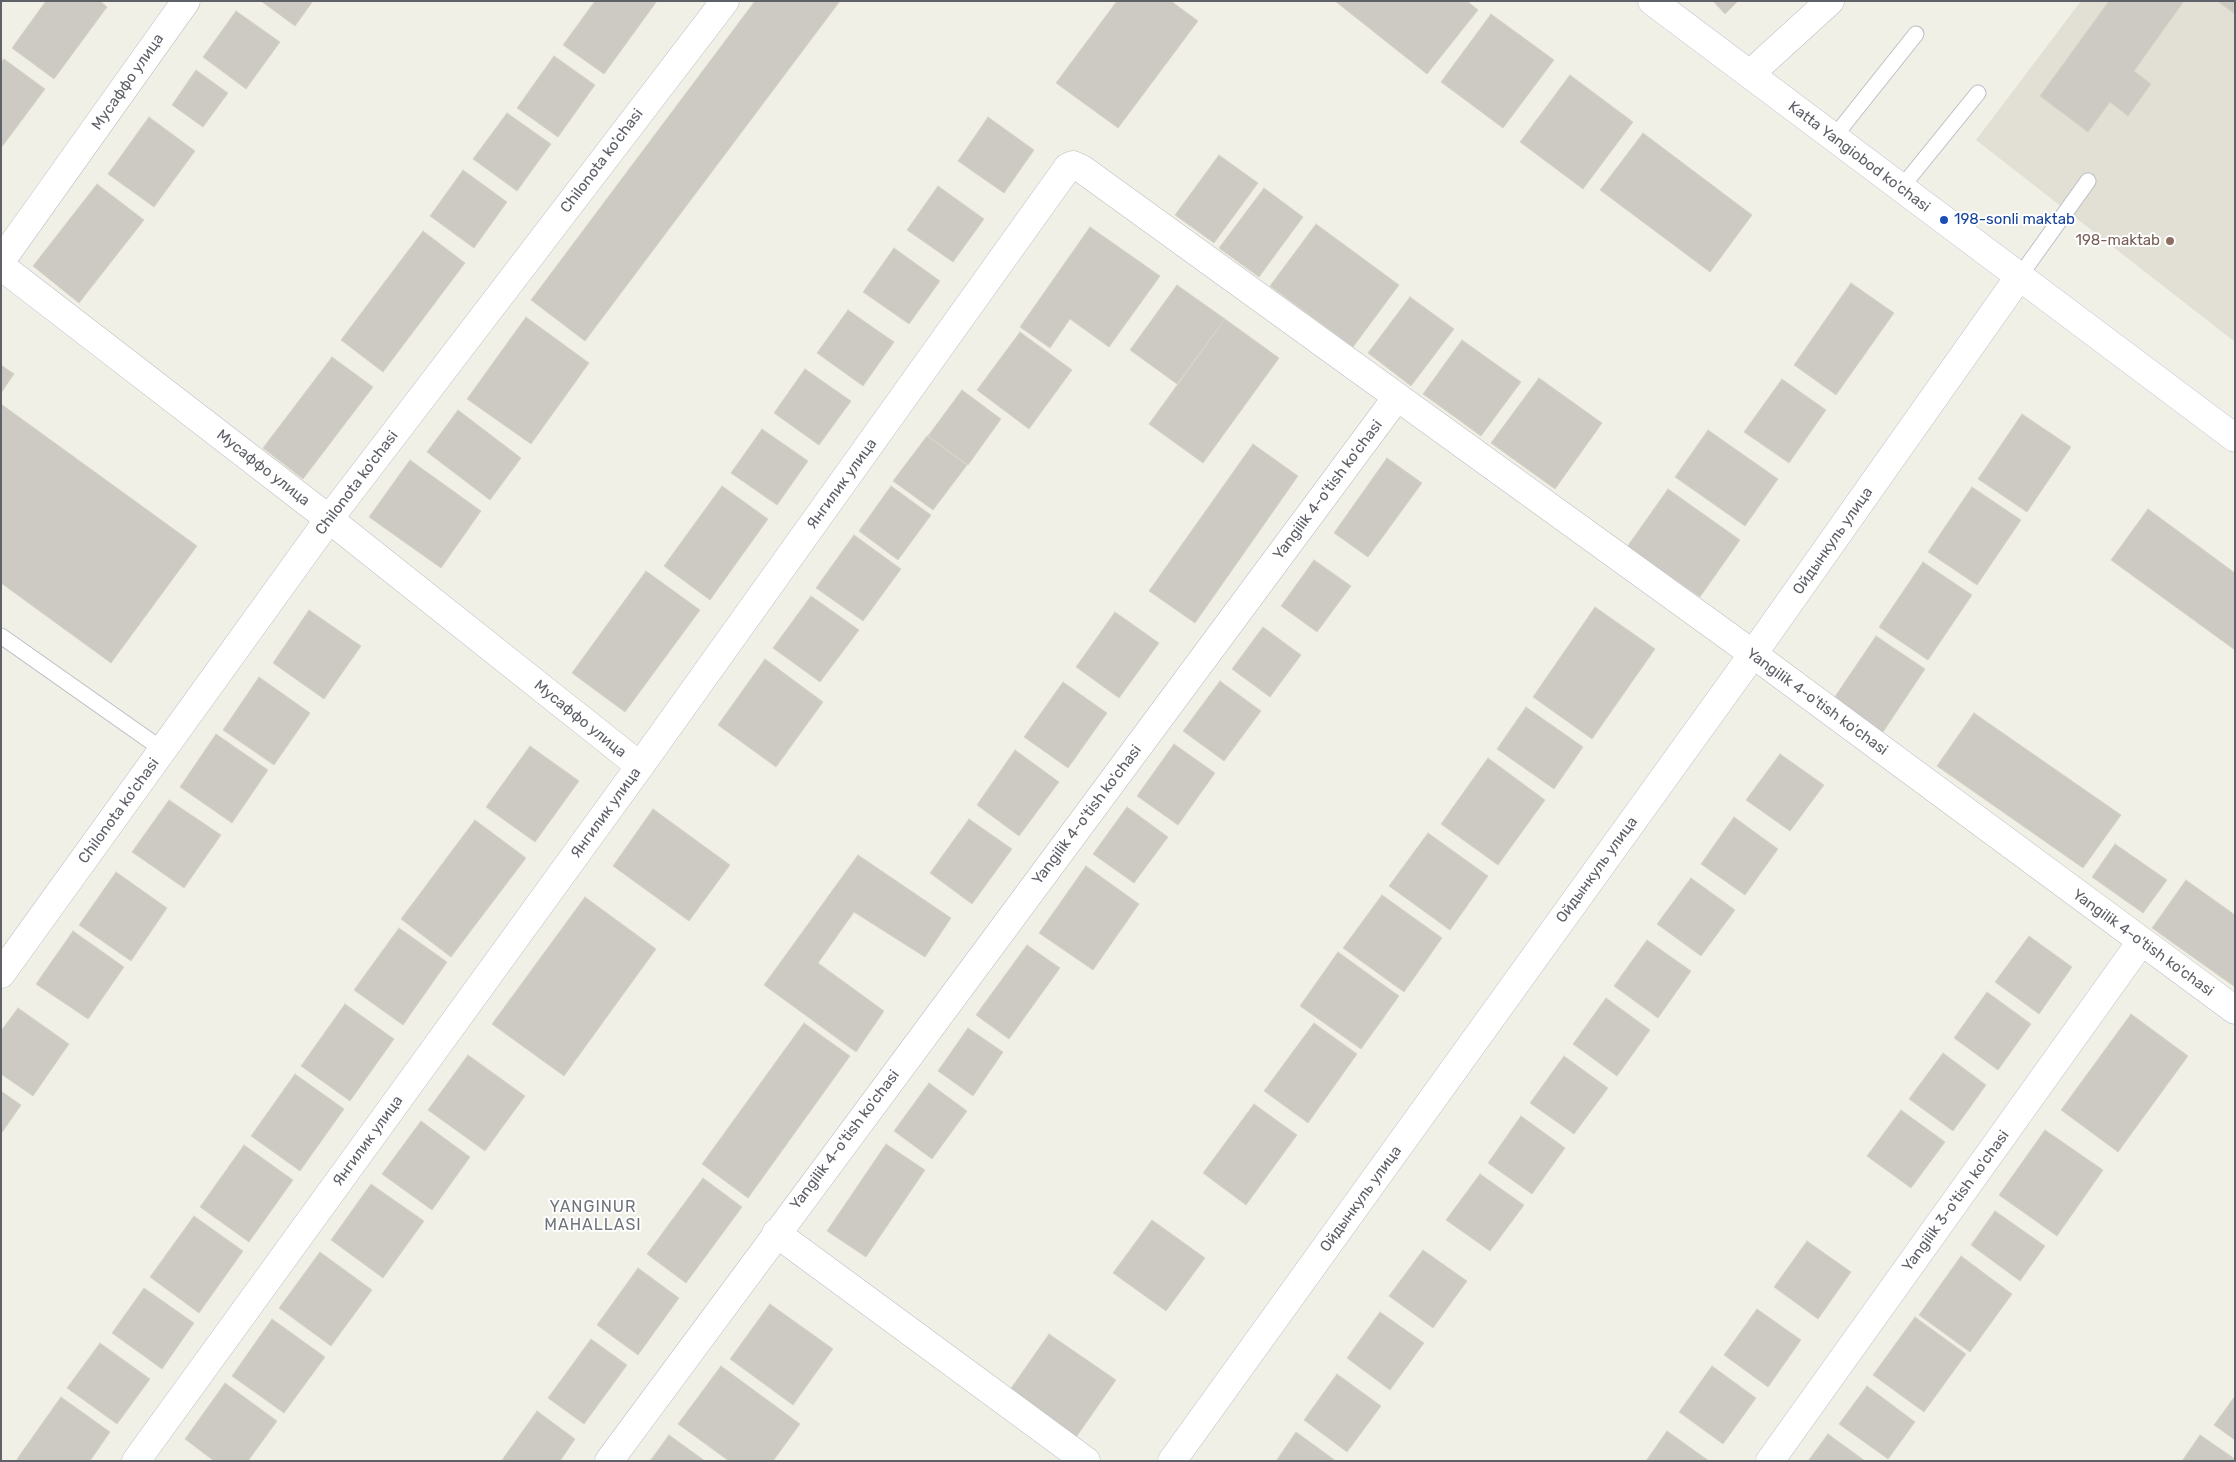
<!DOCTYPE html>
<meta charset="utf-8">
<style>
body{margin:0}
#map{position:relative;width:2236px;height:1462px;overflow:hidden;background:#f1f0e7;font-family:Rubik,sans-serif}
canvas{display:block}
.frame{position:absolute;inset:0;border:2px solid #5e6268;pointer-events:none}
</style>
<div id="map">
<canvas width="2236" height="1462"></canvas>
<div class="frame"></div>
</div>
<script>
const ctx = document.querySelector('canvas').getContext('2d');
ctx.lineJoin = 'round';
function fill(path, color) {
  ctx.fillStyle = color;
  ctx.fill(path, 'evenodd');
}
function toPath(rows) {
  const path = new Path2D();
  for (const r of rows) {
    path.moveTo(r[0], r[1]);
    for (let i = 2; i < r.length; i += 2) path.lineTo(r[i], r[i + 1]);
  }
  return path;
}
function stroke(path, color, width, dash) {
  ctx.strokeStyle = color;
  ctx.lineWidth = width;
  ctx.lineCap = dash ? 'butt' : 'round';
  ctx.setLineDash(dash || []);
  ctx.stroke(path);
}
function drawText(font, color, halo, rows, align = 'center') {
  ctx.font = font + ' Rubik,sans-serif';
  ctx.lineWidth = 4;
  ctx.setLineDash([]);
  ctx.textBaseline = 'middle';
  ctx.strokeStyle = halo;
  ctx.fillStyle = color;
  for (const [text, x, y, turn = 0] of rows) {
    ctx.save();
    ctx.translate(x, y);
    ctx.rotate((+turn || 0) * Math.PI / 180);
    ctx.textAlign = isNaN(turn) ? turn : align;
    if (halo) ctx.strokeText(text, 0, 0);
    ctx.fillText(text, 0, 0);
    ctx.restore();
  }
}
const education = toPath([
 [2081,1,2235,1,2235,342,1976,140]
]);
const building = toPath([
 [46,1,100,1,107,7,54,79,12,48,46,1],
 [261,1,313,1,295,26,261,1],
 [595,1,657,1,604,74,563,45,595,1],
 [755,1,840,1,585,341,531,300,755,1],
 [1117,1,1171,1,1198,21,1118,128,1056,83,1117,1],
 [1335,1,1467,1,1478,10,1427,74,1335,1],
 [1713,1,1738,1,1725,14,1713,1],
 [2109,1,2184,1,2134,71,2151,84,2128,116,2110,102,2088,132,2040,96,2109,1],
 [2217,1,2235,1,2235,14,2217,1],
 [236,11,280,42,246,89,203,57,236,11],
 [1491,14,1554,60,1503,128,1441,82,1491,14],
 [554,56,595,85,558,137,517,108,554,56],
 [4,59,45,89,1,148,1,62,4,59],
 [196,70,228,93,203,127,172,105,196,70],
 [1570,75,1633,122,1583,189,1520,142,1570,75],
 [507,113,551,144,517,191,473,159,507,113],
 [149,117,195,151,154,207,108,174,149,117],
 [988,117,1034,150,1004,193,958,161,988,117],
 [1643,133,1752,215,1710,272,1600,190,1643,133],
 [1219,155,1258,183,1214,243,1175,215,1219,155],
 [463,170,507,202,474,248,430,216,463,170],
 [97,184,144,220,79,303,33,266,97,184],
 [938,186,984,219,953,262,907,230,938,186],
 [1264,188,1303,217,1259,277,1219,248,1264,188],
 [1316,224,1399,285,1353,347,1270,286,1316,224],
 [1090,227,1160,276,1109,347,1070,319,1050,348,1020,327,1090,227],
 [423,231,465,263,383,372,341,340,423,231],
 [894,248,940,281,909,324,863,292,894,248],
 [1851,283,1894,313,1836,395,1794,365,1851,283],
 [1177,285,1225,319,1177,384,1130,350,1177,285],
 [1410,297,1454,329,1411,386,1368,353,1410,297],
 [848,310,894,342,863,386,817,353,848,310],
 [526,317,589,363,531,444,467,399,526,317],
 [1225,319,1279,358,1203,463,1149,424,1225,319],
 [1020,332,1072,370,1029,429,977,390,1020,332],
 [1462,340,1521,382,1481,436,1423,394,1462,340],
 [332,357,373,387,303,479,263,448,332,357],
 [1,365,14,374,1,393,1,365],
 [805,369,851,401,819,445,774,413,805,369],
 [1539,378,1602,423,1555,489,1491,443,1539,378],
 [1782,379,1826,410,1789,463,1744,432,1782,379],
 [962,390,1001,419,968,465,928,436,962,390],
 [1,404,197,546,111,663,1,583,1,404],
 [458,410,521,458,490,500,427,452,458,410],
 [2022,414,2071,447,2027,512,1978,479,2022,414],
 [762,429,808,461,777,505,731,473,762,429],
 [1708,430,1778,479,1745,526,1675,477,1708,430],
 [927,436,967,465,933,510,893,481,927,436],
 [1253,444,1298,476,1195,623,1149,591,1253,444],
 [1387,458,1422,483,1368,557,1334,533,1387,458],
 [410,460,481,511,441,568,369,517,410,460],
 [722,486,768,519,710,600,664,566,722,486],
 [891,486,931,515,898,560,859,531,891,486],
 [1972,487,2021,520,1977,585,1928,552,1972,487],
 [1668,489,1740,540,1700,597,1627,547,1668,489],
 [2148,509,2235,573,2235,650,2111,560,2148,509],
 [854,535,901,569,863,621,816,588,854,535],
 [1314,560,1351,586,1317,632,1281,606,1314,560],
 [1923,562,1972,595,1928,660,1879,627,1923,562],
 [646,571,700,610,625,712,572,673,646,571],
 [811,596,859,630,820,682,773,648,811,596],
 [1595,607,1655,649,1592,739,1533,697,1595,607],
 [309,610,361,646,324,699,273,663,309,610],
 [1115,612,1159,643,1119,698,1076,667,1115,612],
 [1263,627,1301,655,1270,697,1232,669,1263,627],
 [1876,636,1925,669,1881,735,1832,701,1876,636],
 [765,659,823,702,776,767,718,725,765,659],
 [259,677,310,713,274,765,223,730,259,677],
 [1220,681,1261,711,1224,761,1183,731,1220,681],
 [1063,682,1107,713,1068,768,1024,737,1063,682],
 [1526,707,1583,747,1554,789,1497,749,1526,707],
 [1974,713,2121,815,2083,868,1937,766,1974,713],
 [216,734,268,770,232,823,180,787,216,734],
 [1174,744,1215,773,1178,825,1137,796,1174,744],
 [530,746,579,781,535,842,486,807,530,746],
 [1015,750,1059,782,1019,836,977,805,1015,750],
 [1780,754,1824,785,1790,831,1746,800,1780,754],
 [1488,758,1545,800,1498,865,1441,824,1488,758],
 [169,800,221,835,184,888,132,852,169,800],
 [1127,807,1168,837,1134,883,1093,854,1127,807],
 [653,809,730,865,689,921,613,866,653,809],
 [1734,817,1778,849,1745,895,1701,864,1734,817],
 [969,819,1012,849,972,904,930,873,969,819],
 [475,820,526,858,451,957,401,919,475,820],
 [1428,833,1488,876,1450,930,1389,886,1428,833],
 [2115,844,2167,880,2143,913,2092,877,2115,844],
 [858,855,951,918,925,957,854,912,818,963,884,1011,856,1052,764,985,858,855],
 [1086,866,1139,904,1093,970,1039,933,1086,866],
 [116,872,167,908,131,961,79,925,116,872],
 [1691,878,1735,910,1701,956,1657,924,1691,878],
 [2186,880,2235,915,2235,987,2152,928,2186,880],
 [1382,895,1442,938,1404,992,1343,948,1382,895],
 [585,897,656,949,564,1076,492,1024,585,897],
 [399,928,447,962,403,1025,354,990,399,928],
 [73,931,124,967,88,1019,36,984,73,931],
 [2029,936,2072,967,2039,1014,1995,982,2029,936],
 [1647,940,1691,971,1658,1018,1614,986,1647,940],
 [1027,945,1060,968,1009,1039,976,1015,1027,945],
 [1338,952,1399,996,1361,1049,1300,1006,1338,952],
 [1987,992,2031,1024,1998,1070,1954,1038,1987,992],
 [1606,998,1650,1030,1617,1076,1573,1044,1606,998],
 [345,1004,394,1039,350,1101,301,1066,345,1004],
 [18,1008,69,1044,33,1096,1,1074,1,1031,18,1008],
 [2131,1014,2188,1056,2118,1152,2061,1110,2131,1014],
 [804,1023,850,1056,748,1198,702,1164,804,1023],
 [1314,1023,1357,1054,1308,1123,1264,1091,1314,1023],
 [968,1028,1003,1052,973,1096,938,1071,968,1028],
 [1943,1053,1986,1085,1953,1131,1909,1099,1943,1053],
 [468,1055,525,1096,485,1151,428,1110,468,1055],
 [1564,1056,1608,1088,1574,1134,1530,1103,1564,1056],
 [295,1074,344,1109,300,1171,251,1136,295,1074],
 [929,1083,967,1111,932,1159,894,1131,929,1083],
 [1,1091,21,1105,1,1134,1,1091],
 [1254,1104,1297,1135,1246,1205,1203,1173,1254,1104],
 [1901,1110,1945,1142,1911,1188,1867,1156,1901,1110],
 [1521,1116,1565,1148,1532,1194,1488,1163,1521,1116],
 [421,1121,470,1157,432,1210,382,1174,421,1121],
 [2045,1130,2103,1170,2057,1236,1999,1195,2045,1130],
 [886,1144,925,1170,866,1257,827,1231,886,1144],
 [244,1145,293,1180,249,1242,200,1207,244,1145],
 [1480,1174,1524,1205,1490,1251,1446,1220,1480,1174],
 [703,1178,742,1207,686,1283,647,1254,703,1178],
 [371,1184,424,1221,383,1278,331,1240,371,1184],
 [1995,1211,2045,1246,2020,1281,1971,1245,1995,1211],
 [194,1216,243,1251,199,1313,150,1277,194,1216],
 [1152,1220,1205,1258,1166,1311,1113,1273,1152,1220],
 [1807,1241,1851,1272,1818,1319,1774,1287,1807,1241],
 [1423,1250,1467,1281,1433,1328,1389,1296,1423,1250],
 [320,1252,372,1290,331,1346,279,1308,320,1252],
 [1961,1256,2012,1294,1970,1352,1919,1315,1961,1256],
 [638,1268,679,1298,638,1355,597,1325,638,1268],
 [144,1288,194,1323,162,1369,112,1333,144,1288],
 [770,1304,833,1349,793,1405,730,1359,770,1304],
 [1757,1309,1801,1340,1768,1387,1724,1355,1757,1309],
 [1380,1312,1424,1343,1390,1390,1347,1358,1380,1312],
 [1915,1317,1966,1354,1924,1412,1873,1375,1915,1317],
 [272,1319,325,1357,284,1413,232,1376,272,1319],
 [1049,1334,1116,1380,1072,1443,1005,1397,1049,1334],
 [591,1339,627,1365,584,1424,548,1398,591,1339],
 [100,1343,150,1379,117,1424,67,1388,100,1343],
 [721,1366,800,1424,773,1461,729,1461,678,1424,721,1366],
 [1712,1366,1756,1398,1723,1444,1679,1412,1712,1366],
 [1337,1374,1381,1406,1347,1452,1304,1420,1337,1374],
 [225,1383,277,1421,248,1461,214,1461,185,1439,225,1383],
 [1867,1386,1915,1422,1888,1459,1839,1424,1867,1386],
 [2235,1396,2235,1440,2214,1425,2235,1396],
 [61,1397,110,1432,90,1461,19,1461,17,1459,61,1397],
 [537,1411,575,1439,560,1461,504,1461,502,1460,537,1411],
 [1667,1431,1709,1461,1646,1461,1667,1431],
 [1296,1432,1336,1461,1276,1461,1296,1432],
 [1828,1434,1865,1461,1808,1461,1828,1434],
 [669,1435,705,1461,650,1461,669,1435],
 [2200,1435,2235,1459,2235,1461,2182,1461,2200,1435]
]);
const service = toPath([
 [1834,137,1916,34],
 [1901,188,1978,93],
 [2019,277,2088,181],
 [1,636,163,750]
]);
const minor = toPath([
 [1750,74,1830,1],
 [1,261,186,1],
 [1,266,329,519,640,766],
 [776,1233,1086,1461],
 [136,1461,640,766,1068,167,1073,165,1082,169,1753,654,2235,1010],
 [609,1461,1397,397],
 [1770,1461,2141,942]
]);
const tertiary = toPath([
 [1652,1,2235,438],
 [1,974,329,519,725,1],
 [1172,1461,1753,654,2019,277]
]);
const markers = [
 [1944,220,5,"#1a4fb4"],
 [2170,241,5,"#8d6e63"]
];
const streetNames = [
 ["Мусаффо улица",128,82,-55],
 ["Katta Yangiobod ko'chasi",1859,157,37],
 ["Chilonota ko'chasi",602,161,-53],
 ["Мусаффо улица",263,468,38],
 ["Chilonota ko'chasi",357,483,-53],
 ["Янгилик улица",842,484,-54],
 ["Yangilik 4-o'tish ko'chasi",1328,490,-53],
 ["Ойдынкуль улица",1833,541,-55],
 ["Yangilik 4-o'tish ko'chasi",1817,702,36],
 ["Мусаффо улица",580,719,39],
 ["Chilonota ko'chasi",119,811,-54],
 ["Янгилик улица",606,813,-54],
 ["Yangilik 4-o'tish ko'chasi",1087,815,-53],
 ["Ойдынкуль улица",1597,870,-54],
 ["Yangilik 4-o'tish ko'chasi",2143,943,36],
 ["Yangilik 4-o'tish ko'chasi",845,1140,-53],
 ["Янгилик улица",368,1141,-54],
 ["Ойдынкуль улица",1361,1199,-54],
 ["Yangilik 3-o'tish ko'chasi",1956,1201,-54]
];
const transitNames = [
 ["198-sonli maktab",1954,220]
];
const educationNames = [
 ["198-maktab",2160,241]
];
const neighbourhoodNames = [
 ["YANGINUR",593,1207],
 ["MAHALLASI",593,1225]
];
fill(education, '#e2dfd5');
fill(building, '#cdcac4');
stroke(building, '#d7d3c5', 1);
stroke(service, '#bcbec3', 17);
stroke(minor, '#bcbec3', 29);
stroke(tertiary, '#bcbec3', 29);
stroke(service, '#fff', 15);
stroke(minor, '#fff', 28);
stroke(tertiary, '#fff', 28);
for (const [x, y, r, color] of markers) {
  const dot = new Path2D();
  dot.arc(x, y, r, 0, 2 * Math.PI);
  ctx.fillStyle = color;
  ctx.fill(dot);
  stroke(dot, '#fff', 2);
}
drawText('15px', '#5e6268', '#fff', streetNames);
drawText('15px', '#164399', '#fff', transitNames, 'left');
drawText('15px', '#785e54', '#fff', educationNames, 'right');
ctx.letterSpacing = '1px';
drawText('16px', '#6f747b', '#fff', neighbourhoodNames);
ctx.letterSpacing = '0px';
</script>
